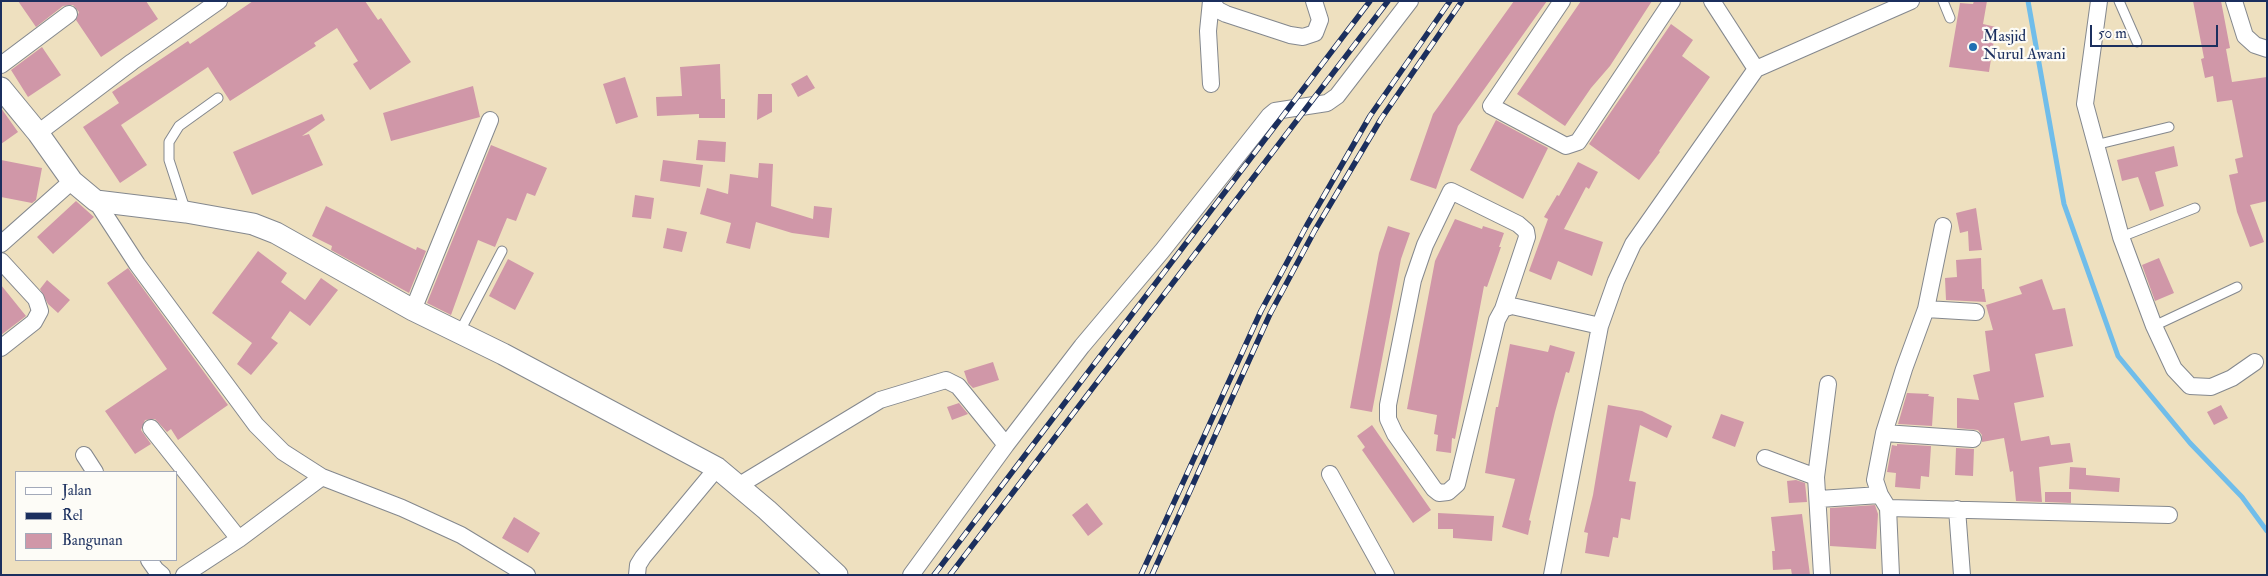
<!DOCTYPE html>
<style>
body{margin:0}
#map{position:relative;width:2268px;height:576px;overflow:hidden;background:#eee0bf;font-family:"IM FELL Double Pica",serif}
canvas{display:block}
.frame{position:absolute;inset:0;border:2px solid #1b2f5e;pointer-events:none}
.legend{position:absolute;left:15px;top:471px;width:162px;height:90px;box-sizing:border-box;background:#fdfcf7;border:1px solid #a3aaba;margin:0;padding:6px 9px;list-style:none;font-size:15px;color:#1b2f5e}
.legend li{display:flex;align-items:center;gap:10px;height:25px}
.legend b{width:25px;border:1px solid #a3aaba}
.scale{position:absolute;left:2090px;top:25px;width:128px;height:22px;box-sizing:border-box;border:2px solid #1b2f5e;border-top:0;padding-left:6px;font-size:15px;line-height:18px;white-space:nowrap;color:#1b2f5e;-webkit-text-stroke:4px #fdfcf7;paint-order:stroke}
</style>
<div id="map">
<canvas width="2268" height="576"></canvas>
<div class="frame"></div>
<ul class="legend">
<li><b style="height:6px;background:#fff"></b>Jalan</li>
<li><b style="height:6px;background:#1b2f5e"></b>Rel</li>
<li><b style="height:14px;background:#d097a8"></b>Bangunan</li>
</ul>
<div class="scale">50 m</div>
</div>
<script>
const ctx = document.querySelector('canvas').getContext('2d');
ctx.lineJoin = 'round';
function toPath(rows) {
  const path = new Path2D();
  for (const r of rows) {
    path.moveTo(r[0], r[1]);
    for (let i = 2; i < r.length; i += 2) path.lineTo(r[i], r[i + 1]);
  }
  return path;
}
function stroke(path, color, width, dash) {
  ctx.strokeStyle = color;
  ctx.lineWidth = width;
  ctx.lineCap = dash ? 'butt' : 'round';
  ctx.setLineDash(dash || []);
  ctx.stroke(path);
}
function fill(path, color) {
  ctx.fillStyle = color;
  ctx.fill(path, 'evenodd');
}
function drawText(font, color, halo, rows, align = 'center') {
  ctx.font = font + ' "IM FELL Double Pica",serif';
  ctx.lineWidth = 4.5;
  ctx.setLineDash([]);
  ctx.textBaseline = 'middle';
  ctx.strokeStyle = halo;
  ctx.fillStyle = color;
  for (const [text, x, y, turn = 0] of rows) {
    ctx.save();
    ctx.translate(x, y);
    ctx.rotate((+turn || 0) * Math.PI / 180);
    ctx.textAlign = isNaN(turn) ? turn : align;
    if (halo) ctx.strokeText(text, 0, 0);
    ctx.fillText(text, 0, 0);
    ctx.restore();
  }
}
const stream = toPath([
 [2028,1,2064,204,2118,356,2190,443,2242,497,2267,531]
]);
const building = toPath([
 [18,1,146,1,158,19,101,57,76,20,79,12,73,5,63,6,36,27],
 [253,1,365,1,378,20,381,18,411,62,370,90,353,64,358,61,337,28,314,43,316,46,230,101,208,67,121,125,147,165,120,183,83,127,119,103,112,92,188,41,190,44],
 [1514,1,1547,1,1458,126,1436,189,1410,180,1433,114],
 [1581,1,1652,1,1610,66,1591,88,1565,126,1517,94],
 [1974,1,1987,1,1983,24,1996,27,1989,72,1949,67,1960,3,1973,4],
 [2193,1,2221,1,2230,48,2226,49,2232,82,2267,77,2267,201,2250,205,2264,242,2250,247,2237,212,2229,175,2238,173,2235,159,2243,157,2232,100,2217,102,2213,76,2205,78,2201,59,2204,58],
 [1671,24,1693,40,1682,56,1710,77,1659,151,1660,152,1639,180,1589,144],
 [42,47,61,75,28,97,11,70],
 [720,64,721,99,725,99,725,118,699,118,699,114,657,116,656,97,682,96,680,67],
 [807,75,815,88,798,97,791,84],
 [625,77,638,117,616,124,603,84],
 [473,86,480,117,391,141,383,113],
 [758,94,772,94,772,112,757,120],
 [1,108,18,132,1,144],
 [322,114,325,120,302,136,309,134,323,165,252,195,233,152],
 [1496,120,1548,148,1523,199,1470,170],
 [698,140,726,142,725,162,696,160],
 [491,145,547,168,535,196,527,193,516,221,507,218,495,247,478,240,451,315,427,303],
 [2174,146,2178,166,2155,172,2164,206,2150,211,2138,177,2122,181,2117,160],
 [1,160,42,168,36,200,32,203,1,197],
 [663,160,703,165,700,187,660,181],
 [1578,162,1598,172,1589,189,1586,187,1564,229,1603,242,1592,276,1558,261,1551,280,1529,271,1548,219,1544,217,1557,195,1559,196],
 [759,163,773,164,771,206,813,219,814,206,832,208,829,238,792,233,756,222,750,249,726,243,731,223,700,214,707,188,728,194,730,174,758,178],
 [635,195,654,198,651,219,632,217],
 [76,201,94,217,53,254,37,237],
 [326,206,416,250,417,247,426,251,409,293,331,250,332,246,312,236],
 [1976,208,1982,250,1969,251,1968,231,1960,233,1956,213],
 [1455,219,1482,229,1483,226,1504,233,1499,247,1501,247,1487,287,1484,286,1455,439,1452,438,1451,453,1436,451,1438,435,1434,434,1437,415,1407,409,1435,261],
 [1388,226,1410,233,1401,259,1372,412,1350,408,1379,253],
 [667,228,687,232,682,252,663,248],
 [258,251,287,273,281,282,305,300,321,278,338,290,310,326,290,311,271,338,278,343,251,375,237,364,252,343,212,313],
 [1981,258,1982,289,1984,289,1986,302,1946,300,1945,278,1957,277,1956,260],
 [2159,258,2174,293,2155,301,2142,265],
 [508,259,534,273,515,310,489,296],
 [128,268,228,405,178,440,171,429,167,432,155,419,145,420,141,430,151,444,135,454,105,411,167,369,107,283],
 [2042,279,2053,310,2065,308,2073,346,2035,354,2044,397,2014,403,2021,441,2049,436,2051,445,2070,443,2073,462,2039,467,2042,502,2016,501,2013,471,2010,472,2004,438,1982,442,1982,435,1978,430,1957,428,1957,398,1979,400,1973,375,1990,371,1985,331,1993,330,1986,305,2022,294,2019,287],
 [47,280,70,300,58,313,48,304,40,289],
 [1,285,26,316,1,335],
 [1510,344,1548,352,1550,345,1575,352,1569,373,1566,372,1555,412,1529,520,1531,521,1528,535,1502,527,1515,479,1485,473,1496,407,1498,407],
 [993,362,999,380,973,388,968,383,964,371],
 [1907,393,1929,394,1928,396,1934,397,1932,426,1898,424],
 [959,403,968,414,952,420,947,407],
 [1608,405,1642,411,1672,426,1667,438,1640,425,1629,481,1636,482,1630,520,1621,518,1618,538,1613,537,1609,557,1585,553,1588,533,1584,532,1593,495],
 [2221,405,2228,418,2214,425,2207,412],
 [1721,414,1744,422,1735,447,1712,438],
 [1372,425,1431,510,1413,523,1362,450,1365,447,1357,436],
 [1897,444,1931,446,1929,477,1921,476,1920,489,1895,487,1896,473,1887,472,1892,445,1897,446],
 [1956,448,1974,449,1973,476,1955,475],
 [2070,467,2086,468,2086,475,2120,478,2119,492,2069,489],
 [1796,480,1805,483,1807,502,1789,503,1787,481],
 [2045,492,2071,492,2071,503,2045,502],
 [1087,503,1103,524,1088,536,1072,515],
 [1875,505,1878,514,1876,549,1830,546,1830,508],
 [1438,513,1494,516,1492,541,1453,538,1453,529,1438,529],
 [1802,514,1810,575,1792,575,1791,569,1773,570,1772,551,1775,551,1771,517],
 [514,517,540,533,528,553,502,538]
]);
const service = toPath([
 [1943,1,1950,18],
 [2119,1,2137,42],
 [2095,145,2169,127],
 [186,212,169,160,169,142,179,126,218,98],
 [2121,237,2195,208],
 [2154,326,2237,287],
 [459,333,502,251]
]);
const minor = toPath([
 [1211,1,1218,10,1226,14,1290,35,1303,37,1315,33,1320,20,1314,1],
 [1562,1,1491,106,1566,146,1578,142,1672,1],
 [1712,1,1756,69],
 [2099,1,2085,104,2121,237,2154,326,2174,369,2190,386,2211,387,2232,378,2255,362],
 [2234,1,2245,36,2255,45,2267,49],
 [1,65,69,14],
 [1211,84,1208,31,1211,1],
 [38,133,132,62,219,1],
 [96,201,137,264,256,425,283,452,322,477,402,508,461,535,527,575],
 [1,244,72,181],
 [1,261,36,299,40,311,34,322,1,348],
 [1503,309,1527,237,1526,231,1518,224,1451,191,1425,245,1413,280,1388,405,1388,419,1395,434,1434,489,1439,493,1448,492,1457,484,1497,320,1503,309,1512,306,1600,326],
 [1926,309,1976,312],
 [413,310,490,120],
 [151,428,239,539],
 [1884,433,1904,369,1926,309,1943,226],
 [84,455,95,472],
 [1765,458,1816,477,1822,575],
 [1330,474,1386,575],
 [1816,477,1828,384],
 [738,486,880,400,946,380,958,386,1006,445],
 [1819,499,1880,495],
 [1888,508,2169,515],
 [1957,509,1962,575],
 [149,560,156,570,162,575],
 [184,575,239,539,322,477],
 [637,575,638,565,643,557,717,468],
 [911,575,1006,445,1082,346,1162,251,1269,116,1275,111,1327,103,1337,96,1410,1],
 [1552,575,1600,326,1616,281,1633,244,1756,69,1911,1],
 [1891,575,1888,508,1880,495,1875,480,1884,433,1973,439]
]);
const tertiary = toPath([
 [1,88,38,133,72,181,96,201,186,212,253,224,276,233,413,310,503,354,717,468,767,510,837,575]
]);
const rail = toPath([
 [934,575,1370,1],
 [950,575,1388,1],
 [1141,575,1261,311,1307,225,1370,116,1450,1],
 [1152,575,1270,314,1315,230,1381,119,1462,1]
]);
const markers = [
 [1973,47,5,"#1f6fb2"]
];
const poiNames = [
 ["Masjid",1983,38],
 ["Nurul Awani",1983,56]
];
stroke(stream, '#70bdea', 5);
fill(building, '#d097a8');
stroke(service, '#84888e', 11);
stroke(minor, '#84888e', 18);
stroke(tertiary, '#84888e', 23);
stroke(service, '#fff', 9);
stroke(minor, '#fff', 16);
stroke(tertiary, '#fff', 21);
stroke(rail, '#1b2f5e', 5.5);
stroke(rail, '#fdfcf7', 4, [11]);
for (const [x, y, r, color] of markers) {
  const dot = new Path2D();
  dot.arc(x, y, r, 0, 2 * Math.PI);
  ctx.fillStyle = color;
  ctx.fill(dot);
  stroke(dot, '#fdfcf7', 2);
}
drawText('16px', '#1b2f5e', '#fdfcf7', poiNames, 'left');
</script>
